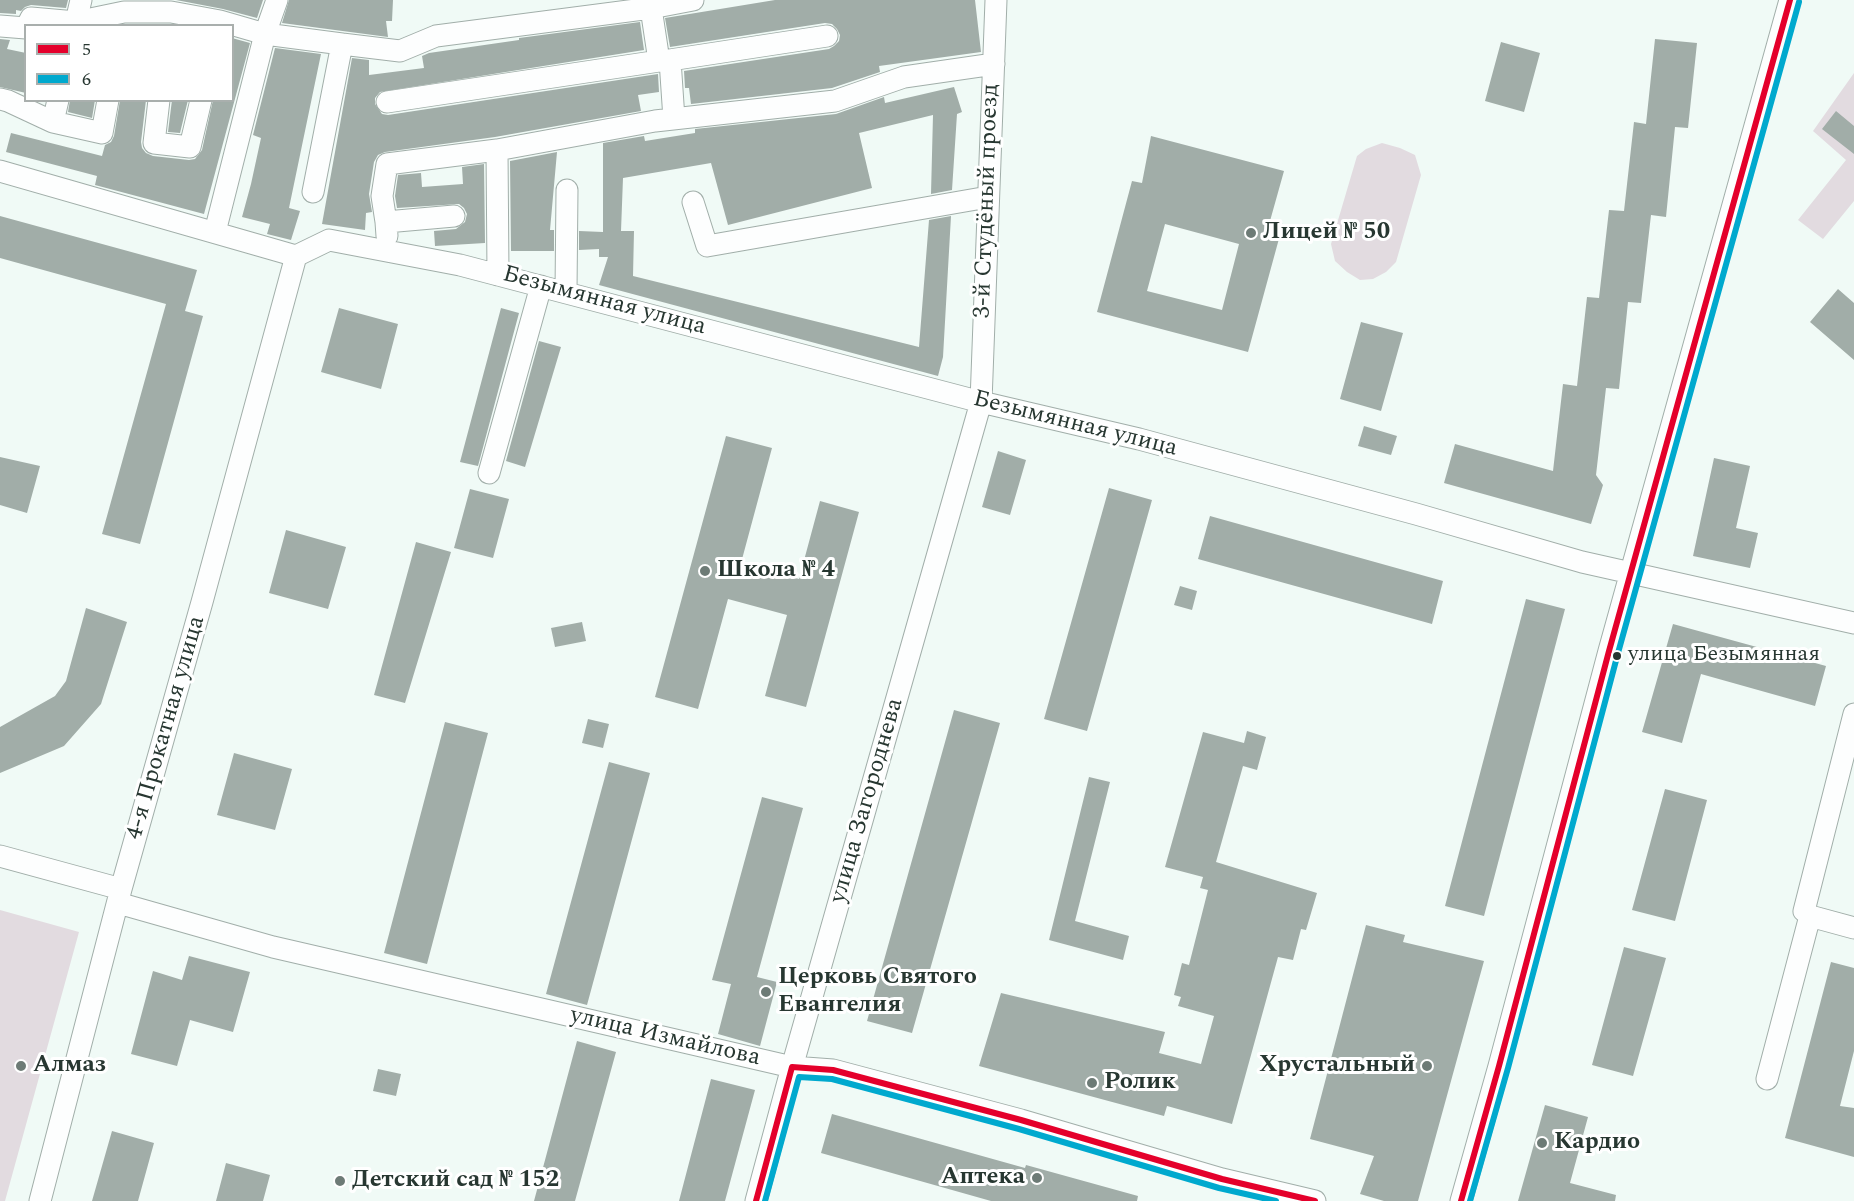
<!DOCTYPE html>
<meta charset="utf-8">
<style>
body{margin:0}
#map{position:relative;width:1854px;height:1201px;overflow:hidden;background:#f0faf6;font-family:Spectral,serif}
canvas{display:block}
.legend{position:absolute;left:24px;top:24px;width:210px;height:78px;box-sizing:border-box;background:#fff;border:2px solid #a9afad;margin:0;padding:8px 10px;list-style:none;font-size:18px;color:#273731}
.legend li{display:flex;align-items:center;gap:12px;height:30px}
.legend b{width:30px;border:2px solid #a9afad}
</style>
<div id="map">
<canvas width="1854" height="1201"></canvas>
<ul class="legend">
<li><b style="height:8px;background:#e4002b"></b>5</li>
<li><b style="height:8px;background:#00a9ce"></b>6</li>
</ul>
</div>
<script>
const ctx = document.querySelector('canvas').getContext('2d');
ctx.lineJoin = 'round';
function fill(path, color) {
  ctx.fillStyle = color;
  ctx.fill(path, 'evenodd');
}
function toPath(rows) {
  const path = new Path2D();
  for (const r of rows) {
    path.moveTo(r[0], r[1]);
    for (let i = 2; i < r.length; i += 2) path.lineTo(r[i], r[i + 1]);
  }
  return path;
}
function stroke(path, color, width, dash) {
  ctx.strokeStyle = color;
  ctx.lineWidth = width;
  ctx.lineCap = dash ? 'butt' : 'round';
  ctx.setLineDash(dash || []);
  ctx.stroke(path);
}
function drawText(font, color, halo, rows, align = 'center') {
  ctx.font = font + ' Spectral,serif';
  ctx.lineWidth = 6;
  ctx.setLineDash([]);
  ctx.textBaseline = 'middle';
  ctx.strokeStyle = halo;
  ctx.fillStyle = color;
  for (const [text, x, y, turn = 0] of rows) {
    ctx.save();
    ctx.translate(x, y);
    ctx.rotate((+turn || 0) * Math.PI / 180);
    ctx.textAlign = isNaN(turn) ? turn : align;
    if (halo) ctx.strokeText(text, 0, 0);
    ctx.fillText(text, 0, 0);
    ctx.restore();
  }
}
const green = toPath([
 [1854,73,1854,201,1823,239,1798,220,1846,160,1813,131],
 [1382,143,1400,148,1415,155,1421,175,1396,262,1386,272,1373,279,1360,280,1347,272,1335,261,1331,244,1357,156,1366,149],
 [0,910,79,932,5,1201,0,1201]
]);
const building = toPath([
 [0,0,68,0,66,8,31,5,25,7,21,11,16,10,16,14,0,13],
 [176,0,263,0,257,18,223,9],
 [289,0,393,0,392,21,386,21,388,37,282,23],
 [775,0,975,0,981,52,879,66,880,72,832,88,691,104,689,88,685,88,684,71,829,49,834,46,839,41,840,35,837,29,832,24,825,23,670,47,665,18],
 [640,22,644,50,380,92,375,98,375,104,382,114,388,115,658,74,659,92,638,95,641,111,495,137,385,152,378,155,374,162,369,194,372,212,366,213,365,230,322,224,352,58,369,60,369,75,424,68,422,56,429,53,519,40,519,38],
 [232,38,250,43,204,214,95,185,97,176,6,152,11,133,102,156,105,145,111,142,114,136,120,100,146,100,141,142,142,148,146,153,153,156,189,160,195,159,202,150,213,100,232,100],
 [0,39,10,40,7,49,26,53,26,93,0,87],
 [1655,39,1697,43,1688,128,1675,127,1666,217,1651,215,1641,303,1628,302,1619,389,1606,388,1596,475,1603,485,1591,524,1444,483,1455,444,1553,471,1563,384,1577,386,1587,297,1599,298,1609,210,1624,211,1634,122,1646,124],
 [1501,42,1540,53,1524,112,1485,101],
 [275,48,321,54,289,208,300,211,291,240,267,234,270,224,242,217,251,184,261,138,253,135],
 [954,87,962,112,957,114,952,190,931,194,933,115,859,133,872,188,728,225,711,163,623,178,621,231,634,231,633,276,919,347,929,220,951,216,943,357,938,376,599,285,608,257,599,257,599,249,579,250,579,231,603,232,603,143,644,136,645,141,695,133,695,129,836,114,884,97,885,103],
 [70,100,95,100,92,118,68,112],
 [172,100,188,100,180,133,168,132],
 [1836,111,1854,126,1854,154,1822,129],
 [1151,136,1284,171,1270,221,1283,224,1248,352,1097,312,1132,181,1142,183],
 [1165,224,1239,244,1222,310,1147,291],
 [557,152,550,230,554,230,554,251,511,251,510,161],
 [484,164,485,243,435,246,434,231,456,229,465,222,467,214,464,208,459,204,397,208,395,196,398,175,421,173,422,187,463,184,462,167],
 [0,216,197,270,185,311,203,316,140,544,102,534,166,304,0,258],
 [1838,289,1854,303,1854,360,1810,322],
 [339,308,398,324,381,389,321,372],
 [501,308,519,313,478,466,460,462],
 [1361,322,1403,333,1381,411,1340,399],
 [539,341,561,347,525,467,506,461],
 [1364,426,1397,436,1391,455,1358,446],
 [726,436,772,448,741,563,799,579,820,501,859,512,806,707,765,696,787,615,728,599,698,709,655,697],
 [998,451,1026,460,1010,515,982,507],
 [0,457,40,466,27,513,0,505],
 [1714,458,1750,466,1736,528,1758,533,1750,568,1693,556],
 [1109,488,1152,500,1087,731,1044,719],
 [470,489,509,499,493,558,454,548],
 [1210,516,1443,581,1432,624,1198,559],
 [286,530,346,547,328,609,269,593],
 [416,542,451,552,405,703,374,695],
 [1180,586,1197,591,1192,610,1174,605],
 [1526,599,1565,609,1484,916,1445,906],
 [86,608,127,622,101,704,64,746,0,773,0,727,55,696,66,681],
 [582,622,586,641,555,647,551,628],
 [1673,624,1826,666,1815,706,1701,674,1682,743,1642,732],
 [954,710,1000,723,912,1033,867,1021],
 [588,719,609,724,603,748,582,743],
 [445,722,488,733,427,964,384,953],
 [1247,731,1266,737,1257,770,1243,766,1216,862,1317,893,1306,930,1301,929,1293,960,1278,957,1232,1124,1167,1106,1164,1116,979,1066,1001,993,1165,1032,1159,1053,1201,1064,1214,1016,1178,1006,1181,997,1174,995,1182,963,1189,965,1208,890,1200,888,1203,877,1165,867,1203,732,1244,743],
 [234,753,292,769,275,830,217,815],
 [609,762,650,773,587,1005,546,994],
 [1089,777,1110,782,1075,921,1129,936,1123,960,1049,940],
 [1665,789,1707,800,1675,921,1632,910],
 [762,797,803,808,757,977,777,982,760,1046,718,1034,731,984,712,980],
 [1366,925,1405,935,1403,942,1484,961,1418,1201,1384,1201,1360,1194,1374,1156,1310,1139],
 [1624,947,1666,958,1633,1076,1592,1065],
 [189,956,250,972,233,1032,190,1020,177,1066,131,1054,153,971,182,980],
 [1831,962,1854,968,1854,1051,1840,1106,1854,1108,1854,1157,1785,1138],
 [577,1041,616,1052,575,1201,534,1201],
 [378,1069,401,1074,396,1096,373,1091],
 [711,1079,755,1090,725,1201,679,1201],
 [1545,1105,1588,1117,1570,1183,1616,1195,1615,1201,1518,1201],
 [832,1114,1025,1168,1026,1165,1138,1196,1137,1201,991,1201,821,1153],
 [112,1131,154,1143,138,1201,92,1201],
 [226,1163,270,1175,263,1201,216,1201]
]);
const minor = toPath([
 [649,0,651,8,693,0],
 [0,26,26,28],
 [27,26,31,18,76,22,124,12,171,12,220,21,265,34,277,0],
 [75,26,81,0],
 [670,60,827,36],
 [0,99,8,101,53,122],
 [58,100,53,122,102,133,108,100],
 [159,100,154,143,190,147,201,100],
 [387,102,659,61],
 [497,150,655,121,835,101,904,77,994,64],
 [0,171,296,256],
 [313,192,342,44,400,51,436,36,651,8,659,61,670,60,674,119],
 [693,202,707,246,988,197],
 [386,222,382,196,387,164,497,150,498,275],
 [215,232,265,34,342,44],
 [387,236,386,222,454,216],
 [296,256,329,240,460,265,981,402,1139,439,1416,514,1582,562,1854,623],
 [566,292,567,190],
 [489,473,541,286],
 [1854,714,1804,911,1810,916,1854,928],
 [0,856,121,889],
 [118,903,273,947,792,1067,833,1070,1021,1120,1222,1179,1315,1201],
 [1767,1079,1810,916],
 [40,1201,121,889,202,602,296,256],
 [756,1201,792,1067,981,402,996,0],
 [1461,1201,1499,1066,1609,651,1790,0]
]);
const bus1 = toPath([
 [756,1201,792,1067,833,1070,1021,1120,1222,1179,1315,1201],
 [1461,1201,1499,1066,1609,651,1790,0]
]);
const bus2 = toPath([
 [765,1201,799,1077,832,1079,1019,1129,1219,1188,1276,1201],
 [1470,1201,1508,1068,1618,653,1799,2]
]);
const markers = [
 [1251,233,6,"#6d7b76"],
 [705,571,6,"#6d7b76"],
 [1617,656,5,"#273731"],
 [766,992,6,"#6d7b76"],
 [21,1066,6,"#6d7b76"],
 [1427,1066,6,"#6d7b76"],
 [1092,1083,6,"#6d7b76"],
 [1542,1143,6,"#6d7b76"],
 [1037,1178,6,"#6d7b76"],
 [340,1181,6,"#6d7b76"]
];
const busNames = [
 ["улица Безымянная",1628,656]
];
const streetNames = [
 ["3-й Студёный проезд",988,201,-88],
 ["Безымянная улица",604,302,15],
 ["Безымянная улица",1075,425,14],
 ["4-я Прокатная улица",167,728,-74],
 ["улица Загороднева",868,801,-74],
 ["улица Измайлова",665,1038,13]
];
const poiNames = [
 ["Лицей № 50",1263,233],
 ["Школа № 4",717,571],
 ["Церковь Святого",778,978],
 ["Евангелия",778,1006],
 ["Алмаз",33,1066],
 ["Хрустальный",1415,1066,"right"],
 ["Ролик",1104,1083],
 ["Кардио",1554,1143],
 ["Аптека",1025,1178,"right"],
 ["Детский сад № 152",352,1181]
];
fill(green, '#e2dbe0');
fill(building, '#a1ada8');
stroke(minor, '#a1aea9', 23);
stroke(minor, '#fdfefe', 21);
stroke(bus1, '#e4002b', 6);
stroke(bus2, '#00a9ce', 6);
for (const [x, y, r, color] of markers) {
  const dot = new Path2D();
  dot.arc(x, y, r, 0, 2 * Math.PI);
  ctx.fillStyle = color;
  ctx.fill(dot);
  stroke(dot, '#fff', 2);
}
drawText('22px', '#273731', '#fff', busNames, 'left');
drawText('24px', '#273731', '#fff', streetNames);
drawText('bold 24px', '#273731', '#fff', poiNames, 'left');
</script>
